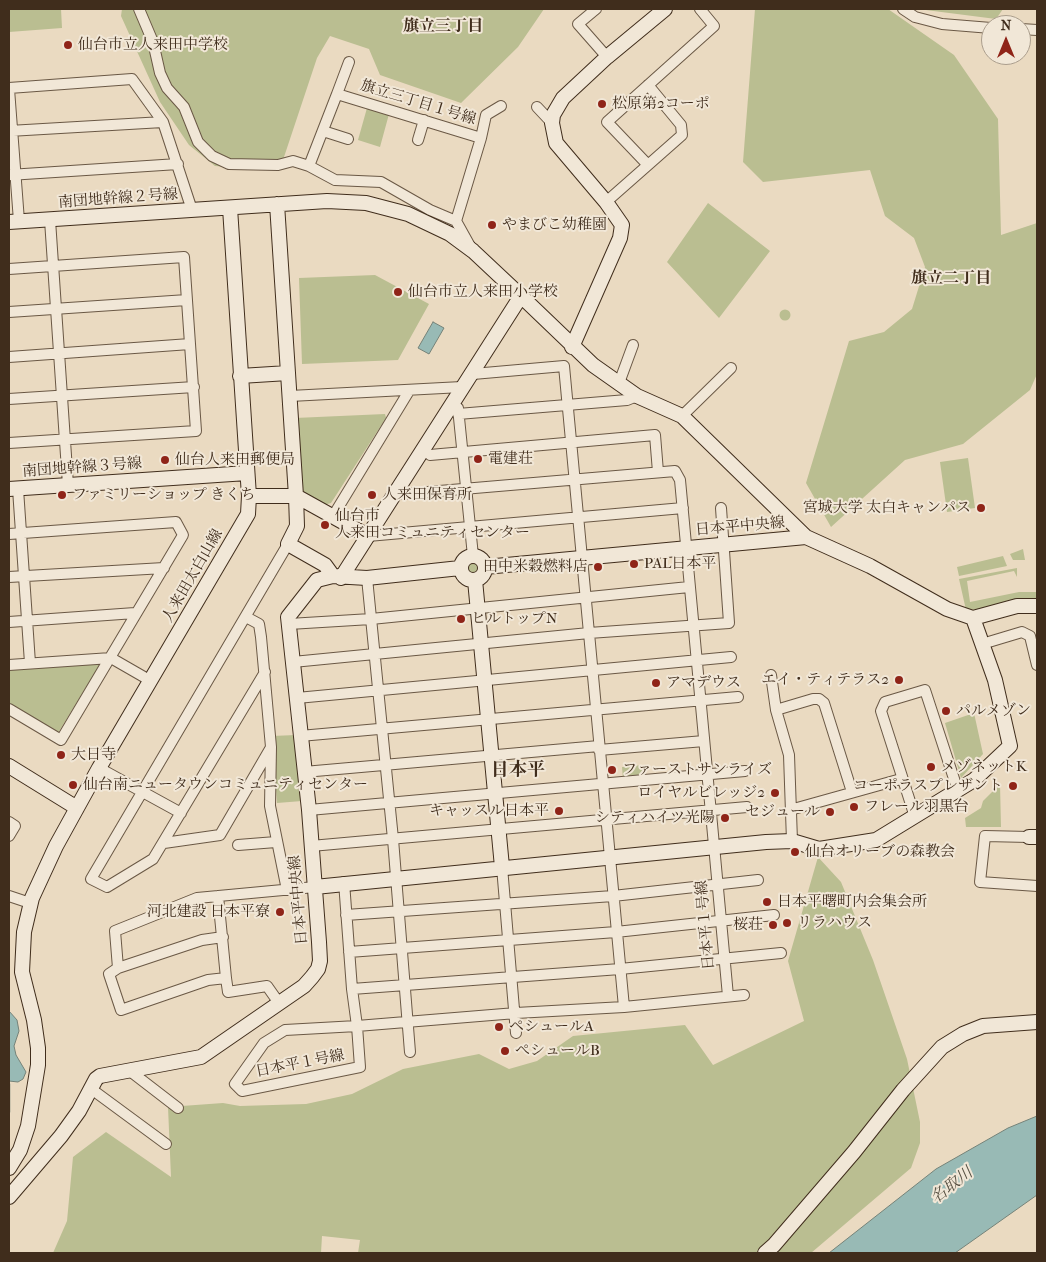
<!DOCTYPE html>
<meta charset="utf-8">
<style>
body{margin:0}
#map{position:relative;width:1046px;height:1262px;overflow:hidden;background:#eadac1;font-family:"IM FELL French Canon",serif}
canvas{display:block}
.frame{position:absolute;inset:0;border:10px solid #402d1c;pointer-events:none}
.north{position:absolute;left:981px;top:15px;width:50px;height:50px;box-sizing:border-box;background:#f1e7d7;border:1px solid #aa9d8c;border-radius:50%;rotate:0deg;font-size:14px;font-weight:700;line-height:20px;text-align:center;color:#402d1c}
.north::after{content:'';display:block;margin:auto;width:18px;height:22px;background:#8f2418;clip-path:polygon(50% 0,100% 100%,50% 72%,0 100%)}
</style>
<div id="map">
<canvas width="1046" height="1262"></canvas>
<div class="frame"></div>
<div class="north">N</div>
</div>
<script>
const ctx = document.querySelector('canvas').getContext('2d');
ctx.lineJoin = 'round';
function fill(path, color) {
  ctx.fillStyle = color;
  ctx.fill(path, 'evenodd');
}
function toPath(rows) {
  const path = new Path2D();
  for (const r of rows) {
    if (r.length === 3) {
      path.moveTo(r[0] + r[2], r[1]);
      path.arc(r[0], r[1], r[2], 0, 2 * Math.PI);
      continue;
    }
    path.moveTo(r[0], r[1]);
    for (let i = 2; i < r.length; i += 2) path.lineTo(r[i], r[i + 1]);
  }
  return path;
}
function stroke(path, color, width, dash) {
  ctx.strokeStyle = color;
  ctx.lineWidth = width;
  ctx.lineCap = dash ? 'butt' : 'round';
  ctx.setLineDash(dash || []);
  ctx.stroke(path);
}
function drawText(font, color, halo, rows, align = 'center') {
  ctx.font = font + ' "IM FELL French Canon","Noto Serif JP",serif';
  ctx.lineWidth = 4;
  ctx.setLineDash([]);
  ctx.textBaseline = 'middle';
  ctx.strokeStyle = halo;
  ctx.fillStyle = color;
  for (const [text, x, y, turn = 0] of rows) {
    ctx.save();
    ctx.translate(x, y);
    ctx.rotate((+turn || 0) * Math.PI / 180);
    ctx.textAlign = isNaN(turn) ? turn : align;
    if (halo) ctx.strokeText(text, 0, 0);
    ctx.fillText(text, 0, 0);
    ctx.restore();
  }
}
const green = toPath([
 [9,9,61,9,62,28,9,32],
 [122,9,544,9,518,47,461,103,380,75,369,49,330,36,317,58,283,160,251,169,215,166,189,145,160,102,121,16],
 [755,9,888,9,954,55,998,119,1001,235,1037,223,1037,374,1030,390,963,444,905,460,831,527,806,483,849,341,884,332,912,309,925,267,914,238,885,216,870,170,763,182,743,162],
 [918,9,1003,9,996,19],
 [367,108,389,114,380,147,358,140],
 [708,203,770,251,719,318,667,262],
 [375,275,429,304,398,360,302,364,299,278],
 [785,315,5.5],
 [385,414,386,418,331,503,324,505,303,492,295,418],
 [968,458,975,508,947,512,940,462],
 [1023,549,1025,560,1013,560,1010,554],
 [1003,556,1007,566,959,576,957,567],
 [472,567,6],
 [1017,568,1017,577,1014,571,967,581,970,602,1019,592,1037,592,1037,599,1023,598,981,609,966,610,959,579],
 [101,663,58,733,9,705,9,669],
 [974,713,983,754,961,778,945,723],
 [296,735,302,801,277,803,272,736],
 [643,765,644,777,623,779,622,767],
 [1000,784,1001,827,966,827,965,818,981,808,983,801],
 [818,857,841,882,873,960,907,1059,920,1122,920,1143,911,1168,811,1253,358,1253,360,1240,322,1236,321,1253,53,1253,67,1221,73,1157,106,1132,171,1177,168,1107,223,1103,240,1106,306,1104,352,1094,403,1069,479,1054,509,1069,537,1061,573,1036,685,1025,713,1065,804,1021,788,961]
]);
const water = toPath([
 [433,322,444,328,429,354,418,348,433,322],
 [9,1011,17,1020,19,1031,14,1046,16,1055,26,1072,23,1079,18,1082,9,1081,9,1011],
 [1037,1116,1037,1195,955,1253,829,1253,936,1169,1008,1128,1037,1116]
]);
const stream = toPath([
 [9,1084,9,1112]
]);
const street = toPath([
 [139,9,153,42,160,73,167,88,184,107,198,142,212,156,229,164,278,165,293,161,309,166,335,180,381,182,430,210,456,221,471,248],
 [596,9,578,24,607,57],
 [903,9,915,17,942,24,991,28],
 [1021,29,1037,30],
 [648,85,681,125,682,135,648,165],
 [9,88,132,79,163,122,192,210],
 [9,89,19,221],
 [337,94,349,62],
 [537,107,552,123],
 [9,131,163,122],
 [323,131,348,139],
 [481,138,486,115,501,106],
 [418,140,424,120],
 [309,166,337,94,481,138,456,221],
 [9,175,178,164],
 [606,202,648,165,607,122,714,26,700,9],
 [50,220,68,485],
 [9,269,184,257,196,431,9,443],
 [9,312,187,300],
 [9,357,190,344],
 [473,374,564,366,624,1007],
 [619,383,633,345],
 [290,396,462,387],
 [9,399,194,387],
 [458,408,473,556],
 [458,414,627,400,637,396],
 [682,416,731,368],
 [430,455,655,435,658,472],
 [18,489,30,663],
 [404,494,675,471,680,480,728,996],
 [333,516,409,391],
 [9,534,176,522,183,535,61,740,9,709],
 [368,536,683,508],
 [9,577,164,568],
 [367,578,393,839,410,1052],
 [246,617,259,624,261,637,271,747,270,806,287,890],
 [9,622,135,613],
 [289,624,371,619,689,587],
 [982,644,1022,632,1030,636,1037,665],
 [293,662,589,633,729,623,721,508],
 [9,665,111,658,151,681],
 [265,672,153,859,107,887,91,879,288,544],
 [771,675,776,710,789,755,792,841],
 [297,698,731,657],
 [776,710,813,699,819,699,824,703,852,792],
 [300,736,738,697],
 [599,750,704,741],
 [99,768,181,813],
 [304,772,599,746],
 [309,810,745,771],
 [790,810,901,779],
 [915,817,881,711,885,702,925,690,958,791],
 [9,822,15,826,9,836],
 [1029,837,985,836,980,882,1037,886],
 [164,843,220,835,270,749],
 [238,845,276,842],
 [311,846,747,807],
 [502,867,516,1033],
 [344,882,352,989,357,1026,360,1067,242,1091,235,1084,264,1043,285,1030,357,1026,516,1013,624,1007,744,995],
 [9,896,30,903],
 [218,896,226,978],
 [346,915,613,896,758,880],
 [349,952,616,932,774,915],
 [118,968,202,940,223,937],
 [352,989,620,969,781,953],
 [279,1003,267,986,228,992,226,978,208,980,121,1010,109,974,118,968,115,931,197,898,315,887],
 [130,1071,178,1108],
 [90,1088,166,1144]
]);
const secondary = toPath([
 [277,204,296,496,297,526,288,544,325,565,333,576],
 [9,222,327,201,366,203,408,214,450,234,473,251,521,296],
 [572,347,620,238,622,225,606,202,556,143,552,123,553,115,563,98,607,57,665,9],
 [240,376,288,373],
 [9,489,247,473],
 [249,496,296,496,368,536],
 [473,568,12],
 [485,567,806,537,870,566,947,609,973,618,1017,606,1037,606],
 [341,578,521,296,593,365,637,396,682,416,806,537],
 [475,580,502,867],
 [9,766,77,808],
 [1029,837,1037,837],
 [315,887,766,842,792,841,819,849,876,840,974,780,1010,746,995,680,973,618],
 [9,1168,20,1150,28,1126,38,1065,38,1048,34,1020,22,972,24,932,32,898,56,846,99,768,248,514,249,496,230,208],
 [9,1197,61,1136,79,1111,96,1079,100,1076,201,1057,304,986,312,977,318,969,320,961,319,942,309,810,288,617,317,580,333,576,367,578,460,568],
 [765,1253,774,1245,854,1152,903,1090,942,1047,963,1034,983,1026,1037,1022]
]);
const markers = [
 [68,45,5,"#8f2418"],
 [602,104,5,"#8f2418"],
 [492,225,5,"#8f2418"],
 [398,292,5,"#8f2418"],
 [478,459,5,"#8f2418"],
 [165,460,5,"#8f2418"],
 [62,495,5,"#8f2418"],
 [372,495,5,"#8f2418"],
 [981,508,5,"#8f2418"],
 [325,525,5,"#8f2418"],
 [634,564,5,"#8f2418"],
 [598,567,5,"#8f2418"],
 [461,619,5,"#8f2418"],
 [899,680,5,"#8f2418"],
 [656,683,5,"#8f2418"],
 [946,711,5,"#8f2418"],
 [61,755,5,"#8f2418"],
 [931,767,5,"#8f2418"],
 [612,770,5,"#8f2418"],
 [73,785,5,"#8f2418"],
 [1013,786,5,"#8f2418"],
 [775,793,5,"#8f2418"],
 [854,807,5,"#8f2418"],
 [559,811,5,"#8f2418"],
 [830,812,5,"#8f2418"],
 [725,818,5,"#8f2418"],
 [795,852,5,"#8f2418"],
 [767,902,5,"#8f2418"],
 [280,912,5,"#8f2418"],
 [787,923,5,"#8f2418"],
 [773,925,5,"#8f2418"],
 [499,1027,5,"#8f2418"],
 [505,1051,5,"#8f2418"]
];
const poiNames = [
 ["仙台市立人来田中学校",78,45],
 ["松原第2コーポ",612,104],
 ["やまびこ幼稚園",502,225],
 ["仙台市立人来田小学校",408,292],
 ["電建荘",488,459],
 ["仙台人来田郵便局",175,460],
 ["ファミリーショップ きくち",72,495],
 ["人来田保育所",382,495],
 ["宮城大学 太白キャンパス",971,508,"right"],
 ["仙台市",335,516],
 ["人来田コミュニティセンター",335,533],
 ["PAL日本平",644,564],
 ["田中米穀燃料店",588,567,"right"],
 ["ヒルトップN",471,619],
 ["エイ・ティテラス2",889,680,"right"],
 ["アマデウス",666,683],
 ["パルメゾン",956,711],
 ["大日寺",71,755],
 ["メゾネットK",941,767],
 ["ファーストサンライズ",622,770],
 ["仙台南ニュータウンコミュニティセンター",83,785],
 ["コーポラスプレザント",1003,786,"right"],
 ["ロイヤルビレッジ2",765,793,"right"],
 ["フレール羽黒台",864,807],
 ["キャッスル日本平",549,811,"right"],
 ["セジュール",820,812,"right"],
 ["シティハイツ光陽",715,818,"right"],
 ["仙台オリーブの森教会",805,852],
 ["日本平曙町内会集会所",777,902],
 ["河北建設 日本平寮",270,912,"right"],
 ["リラハウス",797,923],
 ["桜荘",763,925,"right"],
 ["ペシュールA",509,1027],
 ["ぺシュールB",515,1051]
];
const streetNames = [
 ["旗立三丁目１号線",418,103,17],
 ["南団地幹線２号線",118,199,-4],
 ["南団地幹線３号線",82,468,-4],
 ["日本平中央線",740,527,-5],
 ["人来田太白山線",193,576,-60],
 ["日本平中央線",299,900,-95],
 ["日本平１号線",706,925,-95],
 ["日本平１号線",300,1064,-11]
];
const neighbourhoodNames = [
 ["旗立三丁目",443,27],
 ["旗立二丁目",951,279]
];
const waterNames = [
 ["名取川",952,1186,-38]
];
const quarterNames = [
 ["日本平",518,771]
];
fill(green, '#babe91');
fill(water, '#98bab5');
stroke(water, '#758278', 1);
stroke(stream, '#758278', 2.5);
stroke(street, '#6a5845', 12);
stroke(secondary, '#402d1c', 16);
stroke(street, '#f1e7d7', 10);
stroke(secondary, '#f1e7d7', 14);
for (const [x, y, r, color] of markers) {
  const dot = new Path2D();
  dot.arc(x, y, r, 0, 2 * Math.PI);
  ctx.fillStyle = color;
  ctx.fill(dot);
  stroke(dot, '#f1e7d7', 2);
}
drawText('15px', '#402d1c', '#f1e7d7', poiNames, 'left');
drawText('15px', '#402d1c', '#f1e7d7', streetNames);
drawText('bold 16px', '#402d1c', '#f1e7d7', neighbourhoodNames);
drawText('italic 16px', '#565042', '#f1e7d7', waterNames);
drawText('bold 18px', '#402d1c', '#f1e7d7', quarterNames);
</script>
